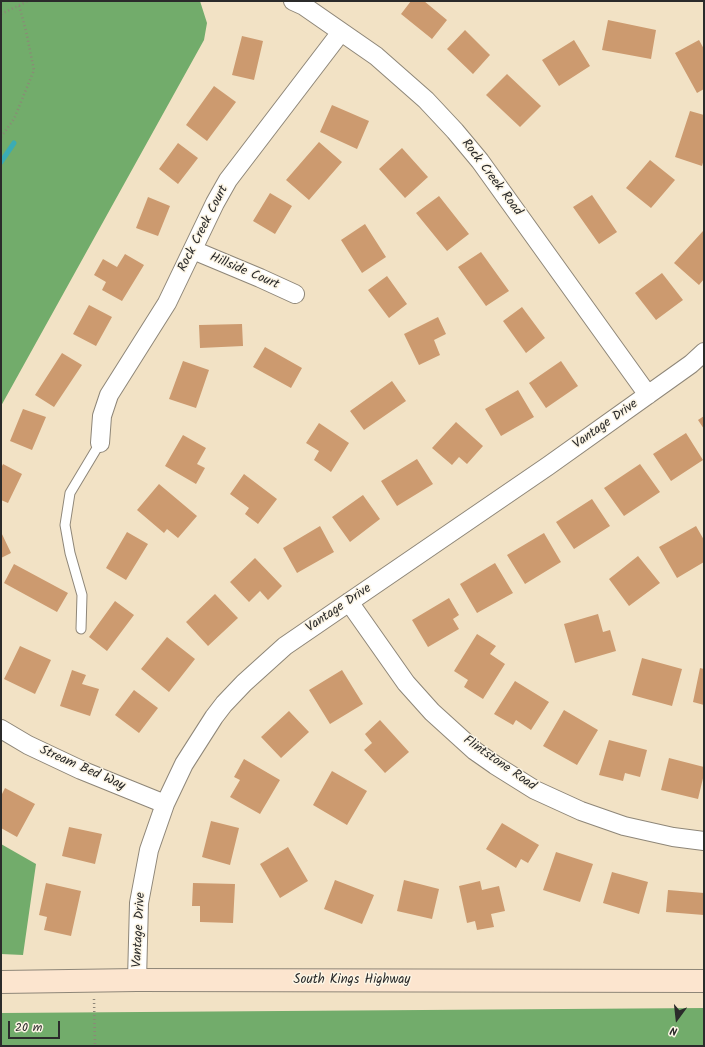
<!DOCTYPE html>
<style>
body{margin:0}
#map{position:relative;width:705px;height:1047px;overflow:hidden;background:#f2e2c5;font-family:Kalam,sans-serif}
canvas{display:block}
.frame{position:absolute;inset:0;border:2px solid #2b2b2b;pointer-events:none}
.north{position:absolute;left:657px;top:999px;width:40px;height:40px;-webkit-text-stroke:3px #fcf5e5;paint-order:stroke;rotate:195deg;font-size:11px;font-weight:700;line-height:16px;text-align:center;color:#2b2b2b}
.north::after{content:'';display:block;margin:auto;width:14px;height:18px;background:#2b2b2b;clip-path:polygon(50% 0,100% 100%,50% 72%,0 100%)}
.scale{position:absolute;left:8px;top:1021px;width:52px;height:18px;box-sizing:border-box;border:2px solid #2b2b2b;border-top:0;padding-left:5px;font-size:12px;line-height:14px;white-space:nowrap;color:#2b2b2b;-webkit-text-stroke:3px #fcf5e5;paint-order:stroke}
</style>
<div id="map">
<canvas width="705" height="1047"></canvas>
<div class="frame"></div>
<div class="north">N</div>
<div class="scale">20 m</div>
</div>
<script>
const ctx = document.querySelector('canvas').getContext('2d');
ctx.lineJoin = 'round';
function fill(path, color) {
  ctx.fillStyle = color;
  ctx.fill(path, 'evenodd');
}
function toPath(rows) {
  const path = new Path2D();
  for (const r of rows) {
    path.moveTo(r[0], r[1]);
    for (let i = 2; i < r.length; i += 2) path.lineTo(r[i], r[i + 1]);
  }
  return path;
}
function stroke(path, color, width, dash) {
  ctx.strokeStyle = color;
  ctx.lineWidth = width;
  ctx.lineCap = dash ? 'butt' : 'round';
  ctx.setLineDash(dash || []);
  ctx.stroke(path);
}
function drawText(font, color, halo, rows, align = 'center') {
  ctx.font = font + ' Kalam,sans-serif';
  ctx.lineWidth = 3;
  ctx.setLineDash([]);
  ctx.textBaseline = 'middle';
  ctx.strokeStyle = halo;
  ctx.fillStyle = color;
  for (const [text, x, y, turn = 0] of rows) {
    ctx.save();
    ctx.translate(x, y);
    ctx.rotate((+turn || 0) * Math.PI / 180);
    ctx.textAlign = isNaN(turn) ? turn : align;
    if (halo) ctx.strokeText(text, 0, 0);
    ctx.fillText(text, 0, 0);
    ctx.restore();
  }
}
const forest = toPath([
 [1,1,200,1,207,23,204,40,1,406],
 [1,844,36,864,23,955,1,954],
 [704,1008,704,1046,1,1046,1,1013]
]);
const stream = toPath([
 [1,162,14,143]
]);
const building = toPath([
 [411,1,424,1,447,20,432,39,401,14],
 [608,20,656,30,651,59,602,50],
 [465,30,490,55,473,74,447,49],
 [242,36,263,41,254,80,232,75],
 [574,40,590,66,559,86,542,60],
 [699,40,704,49,704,89,697,93,675,53],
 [507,74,541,106,520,127,486,95],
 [214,86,236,102,207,141,186,125],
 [332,105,369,121,357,149,320,132],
 [690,111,704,115,704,159,702,166,675,157],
 [319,142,342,162,309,200,286,180],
 [178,143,198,158,178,184,159,169],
 [402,148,428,177,405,198,379,169],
 [650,160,675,180,651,208,626,188],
 [270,193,292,206,275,234,253,221],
 [592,195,617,232,599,244,573,207],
 [439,196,469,234,447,251,416,213],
 [148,197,170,206,158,236,136,228],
 [365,224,386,257,362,273,341,240],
 [703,231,704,232,704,279,699,285,674,263],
 [481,252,509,291,486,306,458,267],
 [125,254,144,265,122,301,102,290,106,282,94,275,103,259,117,267],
 [662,273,683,300,656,320,635,293],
 [387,276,407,304,389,318,368,290],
 [89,305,112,317,96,346,73,334],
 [522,307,545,338,526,353,503,321],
 [438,317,446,334,434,340,440,355,419,365,404,334],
 [242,324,243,346,200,348,199,325],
 [265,347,302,368,291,388,253,367],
 [62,353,82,365,54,407,35,395],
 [183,361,209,370,196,408,169,399],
 [561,361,578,386,546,408,529,383],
 [392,381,406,401,364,430,350,411],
 [518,390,534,417,501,436,485,409],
 [23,409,46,417,32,450,10,441],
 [704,416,704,429,698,420],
 [456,422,483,446,467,464,459,457,452,465,432,448],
 [319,423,349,443,331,472,314,460,319,451,306,443],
 [686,433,703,460,671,481,653,454],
 [183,435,206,448,197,464,205,468,196,484,165,466],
 [417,459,433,484,397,506,381,481],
 [3,464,22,474,8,503,1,500,1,468],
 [640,464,660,492,624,516,604,488],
 [244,474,277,499,258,524,245,514,249,508,230,494],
 [159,484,197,516,178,538,167,529,164,533,137,510],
 [363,495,380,519,350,542,332,517],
 [592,499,610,526,574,549,556,522],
 [320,526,334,552,297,573,283,548],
 [696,526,704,540,704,562,677,578,659,547],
 [1,532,11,553,1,558],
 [127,532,148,544,126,580,106,568],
 [544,533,561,562,525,584,507,555],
 [638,556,660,583,629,606,609,579],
 [255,558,282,586,268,600,260,591,249,602,230,582],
 [495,563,513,593,477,613,460,584],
 [14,564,68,593,57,612,4,583],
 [215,594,238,618,208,646,186,622],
 [449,598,459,615,453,619,459,629,428,647,412,620],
 [115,601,134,615,107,651,89,637],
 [598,614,603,632,610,630,616,651,575,663,564,624],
 [477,634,496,646,490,654,505,664,483,699,464,687,468,680,454,671],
 [167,637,195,659,169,692,141,669],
 [20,646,51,660,35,694,4,679],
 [642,658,682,669,672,706,632,695],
 [700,668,704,669,704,705,693,702],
 [72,670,86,675,82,684,99,689,90,716,60,706],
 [342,670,363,704,330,724,309,690],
 [515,681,549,702,531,730,516,720,513,725,494,714],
 [134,690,158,708,139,733,115,715],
 [564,710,598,730,577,765,543,746],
 [289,711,309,732,281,758,261,737],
 [380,720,409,752,385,773,364,750,372,743,365,734],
 [609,740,647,750,640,777,625,773,623,781,599,775],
 [669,758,704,767,704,774,698,799,661,790],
 [244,759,280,780,260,814,230,797,240,780,234,777],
 [332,771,367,791,347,825,313,805],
 [5,788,35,804,17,837,1,828,1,796],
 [211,821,239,828,230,865,202,857],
 [502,823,539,845,528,863,521,859,516,868,486,849],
 [69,827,102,834,95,864,62,856],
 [288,847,308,881,280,898,260,864],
 [556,852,593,864,580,902,543,890],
 [612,872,648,882,639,914,603,903],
 [335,880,374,895,362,924,324,909],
 [404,880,439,889,432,919,397,911],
 [480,881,482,890,499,886,505,911,491,914,494,927,477,930,475,921,467,923,459,886],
 [46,883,81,891,71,936,44,930,47,917,39,915],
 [193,883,235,884,233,923,200,922,200,906,192,906],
 [668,890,704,893,704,915,666,912]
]);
const path = toPath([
 [1,14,28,1],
 [1,137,14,119,34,70,26,31,19,5],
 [94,999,95,1046]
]);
const lane = toPath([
 [81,629,82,595,70,553,65,525,70,493,100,443]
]);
const street = toPath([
 [293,1,304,6,376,56,426,100,455,131,480,161,648,395],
 [193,250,260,278,295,294],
 [100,443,102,416,109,395,167,303,215,203,228,180,341,32],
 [349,602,406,683,432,712,475,751,495,765,535,790,581,811,624,826,673,837,704,841],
 [1,729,28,745,81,770,165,804],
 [137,980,139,903,149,850,165,804,184,764,214,717,224,704,244,683,285,646,548,466,691,364,704,352]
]);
const secondary = toPath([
 [1,982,137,980,704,981]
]);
const streetNames = [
 ["Rock Creek Road",491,178,53],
 ["Rock Creek Court",204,229,-63],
 ["Hillside Court",244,272,23],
 ["Vantage Drive",606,425,-35],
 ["Vantage Drive",339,609,-34],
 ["Flintstone Road",499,764,35],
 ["Stream Bed Way",82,769,24],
 ["Vantage Drive",140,930,-87],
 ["South Kings Highway",352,981]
];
fill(forest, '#72ac6b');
stroke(stream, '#3bacb5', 5);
fill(building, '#cc9a6f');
stroke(lane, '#8e8678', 11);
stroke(street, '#8e8678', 20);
stroke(secondary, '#8e8678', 24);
stroke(path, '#8e8678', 2.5, [1, 3]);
stroke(lane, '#fff', 9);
stroke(street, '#fff', 18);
stroke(secondary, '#fce5cf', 22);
drawText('13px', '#2b2b2b', '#fcf5e5', streetNames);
</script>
